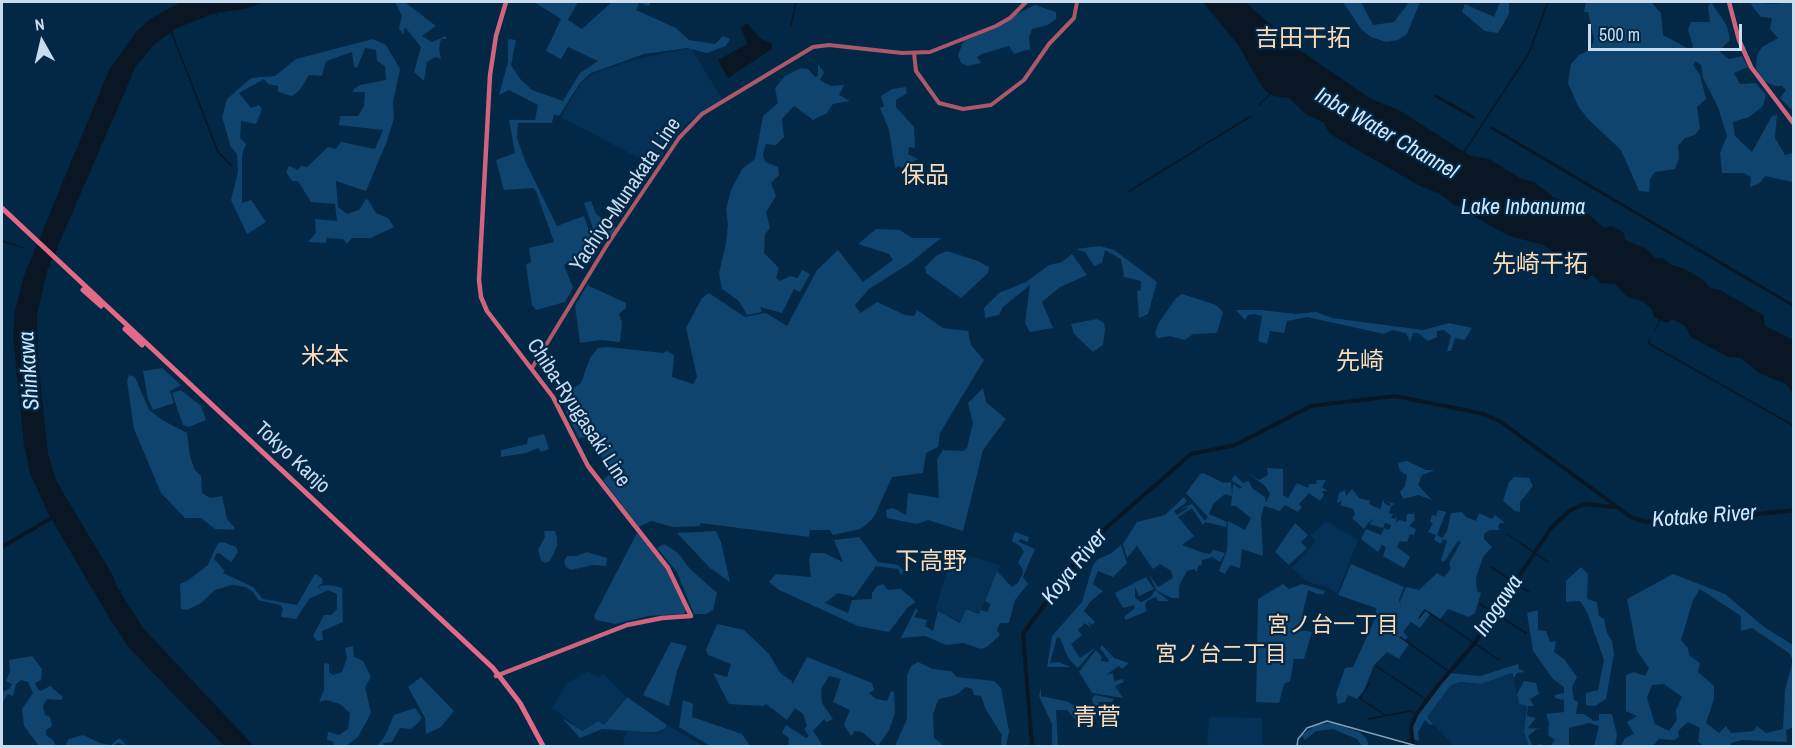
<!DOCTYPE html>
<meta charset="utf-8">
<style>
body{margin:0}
#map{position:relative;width:1795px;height:748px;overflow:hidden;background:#022846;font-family:"Archivo Narrow",sans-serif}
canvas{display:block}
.frame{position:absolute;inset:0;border:3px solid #c8dcef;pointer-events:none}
.north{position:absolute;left:12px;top:12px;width:60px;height:60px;-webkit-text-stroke:4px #022846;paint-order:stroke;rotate:352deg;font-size:16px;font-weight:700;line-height:24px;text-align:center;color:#c8dcef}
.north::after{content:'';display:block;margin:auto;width:21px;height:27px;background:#c8dcef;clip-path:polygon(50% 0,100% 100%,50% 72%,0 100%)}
.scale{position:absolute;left:1588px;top:24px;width:154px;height:27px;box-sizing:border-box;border:3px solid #c8dcef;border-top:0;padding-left:8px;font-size:18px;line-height:21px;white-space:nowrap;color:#c8dcef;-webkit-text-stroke:4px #022846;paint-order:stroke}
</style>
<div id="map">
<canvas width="1795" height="748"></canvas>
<div class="frame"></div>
<div class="north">N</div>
<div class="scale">500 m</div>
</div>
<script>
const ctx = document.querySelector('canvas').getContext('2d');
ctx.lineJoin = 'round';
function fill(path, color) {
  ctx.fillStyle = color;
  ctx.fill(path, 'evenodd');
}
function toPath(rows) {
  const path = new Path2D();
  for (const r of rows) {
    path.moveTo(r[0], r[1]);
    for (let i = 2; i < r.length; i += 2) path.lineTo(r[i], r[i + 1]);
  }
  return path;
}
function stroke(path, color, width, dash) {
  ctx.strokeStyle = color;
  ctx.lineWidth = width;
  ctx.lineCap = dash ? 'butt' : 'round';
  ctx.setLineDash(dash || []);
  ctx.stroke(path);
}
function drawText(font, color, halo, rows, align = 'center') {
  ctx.font = font + ' "Archivo Narrow","Noto Sans JP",sans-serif';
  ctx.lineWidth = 4.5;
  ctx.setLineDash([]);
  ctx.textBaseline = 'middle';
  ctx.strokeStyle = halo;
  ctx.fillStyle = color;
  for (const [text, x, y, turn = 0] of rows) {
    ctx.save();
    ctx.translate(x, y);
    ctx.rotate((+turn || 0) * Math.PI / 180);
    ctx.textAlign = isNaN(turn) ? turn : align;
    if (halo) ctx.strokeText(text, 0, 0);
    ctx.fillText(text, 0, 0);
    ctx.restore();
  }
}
const built = toPath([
 [691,48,722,99,686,124,654,166,561,117,581,83,592,74,632,60],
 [1326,521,1358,540,1337,594,1327,587,1308,582,1292,568,1316,541,1311,535],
 [952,555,967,555,1000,565,980,613,966,609,960,622,935,610],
 [588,671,598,677,604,674,626,697,604,725,598,721,583,731,552,708,566,684],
 [1512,673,1519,704,1527,706,1524,732,1529,746,1454,746,1426,717,1451,685,1461,682,1481,684],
 [1209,717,1262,718,1262,746,1207,746],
 [667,725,703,746,625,746,623,741,627,731,659,733]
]);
const green = toPath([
 [395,2,405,2,436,26,422,36,432,42,446,36,446,39,441,39,439,48,441,59,435,57,427,62,424,81,414,72,421,47,405,27,403,35,399,28,402,16],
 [534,2,578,2,568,20,582,29,612,2,651,2,649,6,639,3,636,10,676,28,689,40,715,44,723,36,730,39,726,46,707,53,687,48,644,54,591,73,580,83,559,116,554,114,552,123,518,123,517,138,525,161,557,226,584,216,596,251,564,265,573,288,565,302,536,310,532,305,526,265,531,262,529,248,554,242,536,191,533,188,504,190,496,160,515,153,509,120,535,120,538,105,509,90,499,95,508,62,508,39,516,40,511,65,521,80,532,90,563,101,580,73,598,61,568,47,561,59,546,51,561,19],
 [1343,2,1361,2,1373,25,1394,22,1409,2,1420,2,1407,34,1398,40,1386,42,1371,37,1361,29],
 [1500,2,1509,2,1509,14,1498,33,1485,31,1462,12,1465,4,1494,17],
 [1586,2,1652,3,1661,13,1663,35,1691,50,1693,46,1688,30,1691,22,1710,22,1708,7,1711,2,1727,26,1730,40,1719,51,1729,59,1742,56,1748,67,1734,73,1740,84,1756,83,1766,95,1763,106,1749,117,1733,122,1735,136,1752,152,1772,116,1777,115,1775,138,1785,155,1793,153,1793,182,1765,176,1760,183,1750,187,1751,177,1744,173,1722,173,1720,153,1727,136,1718,107,1703,78,1701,65,1695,61,1693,65,1700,75,1706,99,1697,107,1700,128,1695,135,1685,138,1678,146,1679,158,1675,169,1655,172,1650,179,1649,192,1639,191,1621,150,1588,119,1578,106,1568,83,1571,64,1579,55,1591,49,1594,39,1588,12,1584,12],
 [1753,2,1773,4,1793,2,1793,111,1780,98,1786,90,1782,86,1775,86,1762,80,1756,68,1757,55,1762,47,1778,38,1770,29,1772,18,1761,17,1751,5],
 [1035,5,1056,12,1056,19,1048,25,1032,29,1029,37,1030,49,1014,54,1009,46,982,54,977,57,981,63,968,66,961,63,958,55,964,40],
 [373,39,386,45,400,69,393,102,394,118,387,141,366,191,336,181,338,207,347,214,359,210,366,199,368,200,376,213,388,218,394,227,371,238,352,238,347,244,343,239,327,238,326,243,308,242,316,233,315,219,337,221,335,204,311,202,298,181,292,181,286,172,289,166,298,170,301,166,307,167,328,147,336,149,341,142,375,149,383,130,339,125,340,116,358,116,364,106,365,92,353,92,354,89,360,85,386,80,385,66,377,61,376,50,365,48,357,68,354,67,352,52,326,61,322,76,309,75,299,91,292,96,278,92,278,86,268,84,264,79,239,93,251,108,259,105,262,109,256,124,241,121,240,138,246,144,242,155,242,203,251,200,266,222,247,234,231,200,238,172,237,154,231,147,222,117,227,99,251,78,275,76,296,59],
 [818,64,824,72,820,80,831,86,844,85,839,95,850,101,833,104,827,113,813,120,794,106,782,119,784,137,776,145,766,144,763,154,765,162,778,167,779,175,771,183,776,196,766,212,770,228,765,234,764,253,779,268,776,278,780,281,790,276,798,278,802,270,810,274,800,292,794,289,782,313,760,307,762,312,747,315,739,301,722,289,719,273,726,243,728,225,726,210,731,190,742,169,755,159,763,116,778,103,775,88,785,76,801,68,808,69,815,77,818,76],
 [906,87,907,93,896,100,896,107,914,127,915,148,909,147,908,154,918,159,902,168,899,166,895,168,889,130,880,108,884,106,881,96,892,89],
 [591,201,596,214,616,228,608,239,599,237,594,231,584,203],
 [876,229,900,230,912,238,941,238,910,263,869,289,855,305,860,313,877,302,905,315,914,316,917,310,943,328,968,331,971,345,984,360,940,433,938,447,926,453,923,473,892,477,874,517,867,524,860,529,833,535,830,530,810,530,809,537,700,523,700,526,673,527,651,521,639,527,603,480,610,474,601,456,605,443,600,442,599,437,579,438,566,412,563,395,581,383,590,358,598,348,608,347,663,353,667,351,674,355,672,377,693,384,697,377,686,328,702,298,709,293,745,317,766,313,787,326,817,270,838,250,863,282,893,260,889,254,858,244],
 [1100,246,1114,250,1157,282,1148,314,1139,318,1137,291,1141,290,1141,281,1124,277,1121,259,1105,250,1102,263,1094,266,1085,252,1076,249],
 [947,251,978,261,989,267,988,273,961,298,926,273,925,267,937,255],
 [1072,254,1087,275,1060,287,1042,302,1053,328,1030,332,1025,323,1030,285,1003,307,999,315,985,318,984,308,999,293,1026,282,1049,265,1062,262],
 [587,285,626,303,626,308,619,314,622,322,620,342,600,340,580,343,575,306],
 [1182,294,1216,305,1223,312,1217,333,1193,334,1185,340,1170,336,1158,338,1155,334,1158,324,1176,298],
 [1236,310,1261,310,1296,314,1316,312,1332,318,1423,330,1449,323,1472,328,1465,340,1455,338,1451,351,1447,351,1451,336,1444,330,1437,331,1437,337,1428,341,1418,333,1413,333,1410,342,1406,333,1392,330,1384,334,1307,317,1287,321,1284,333,1270,331,1267,344,1258,341,1262,316,1254,314,1248,315,1245,320],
 [1097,319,1104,323,1105,329,1103,345,1093,352,1074,334,1071,324],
 [162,368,181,385,170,391,174,403,153,410,148,399,143,371],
 [129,375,135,377,149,410,164,421,187,433,190,457,195,470,201,476,202,493,210,498,222,496,227,519,235,528,233,530,215,529,201,518,185,518,161,493,134,429,127,381],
 [983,388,986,402,1006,419,983,450,963,531,928,520,917,524,887,518,886,510,893,508,906,515,908,493,939,498,937,459,943,450,963,451,967,448,973,423,968,403],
 [181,390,201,406,206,420,189,427,183,425,172,393],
 [544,434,549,449,541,452,538,448,526,453,501,457,501,450,527,444,528,438],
 [1407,461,1426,470,1435,470,1422,475,1418,485,1432,500,1418,495,1403,499,1400,492,1405,486,1407,475,1400,471,1398,463],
 [1267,468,1283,469,1283,495,1288,498,1297,483,1308,488,1309,484,1316,484,1317,480,1326,480,1322,487,1328,491,1322,491,1324,495,1320,501,1309,493,1299,504,1302,507,1298,512,1285,505,1280,511,1264,506,1261,517,1263,556,1242,549,1240,568,1230,565,1225,574,1219,571,1227,550,1228,521,1245,530,1251,518,1236,506,1231,506,1233,484,1240,489,1242,487,1231,480,1235,475,1243,483,1249,481,1252,488,1265,497,1266,503,1270,494,1265,486,1247,472,1259,480,1268,475],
 [1203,473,1224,483,1231,482,1232,496,1225,494,1213,504,1209,514,1227,522,1226,527,1205,522,1203,525,1192,508,1178,517,1194,536,1182,545,1204,553,1210,554,1213,550,1225,553,1220,562,1212,557,1202,560,1202,565,1198,566,1197,572,1194,569,1187,571,1179,586,1179,598,1172,598,1157,591,1148,573,1158,587,1173,578,1171,571,1160,564,1153,569,1137,546,1127,558,1123,544,1137,522,1165,515,1184,497,1187,502,1174,511,1177,515,1190,507,1180,509,1192,504,1205,521,1208,517,1186,493,1200,474],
 [1514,477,1529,478,1533,486,1520,502,1520,512,1515,511,1503,501,1509,482],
 [1352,489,1359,498,1370,501,1369,504,1380,509,1380,511,1383,499,1384,503,1389,506,1391,504,1386,501,1395,504,1391,506,1389,513,1393,514,1391,518,1395,519,1397,516,1396,523,1399,520,1406,522,1407,514,1413,514,1414,512,1415,520,1409,526,1416,529,1414,535,1410,534,1407,542,1400,541,1397,547,1410,557,1404,568,1383,556,1386,547,1382,545,1378,552,1361,539,1366,529,1381,535,1384,528,1389,530,1391,525,1385,523,1383,528,1369,524,1375,518,1368,523,1364,529,1352,518,1355,515,1353,509,1340,505,1342,501,1337,503,1339,493,1345,490,1346,496],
 [1438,510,1446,512,1437,535,1442,538,1447,531,1451,513,1462,512,1466,517,1476,521,1479,513,1492,519,1495,515,1505,523,1500,523,1498,527,1500,530,1490,530,1484,534,1484,539,1492,547,1483,557,1476,578,1477,591,1481,593,1475,613,1469,617,1448,609,1440,619,1428,611,1430,614,1420,628,1411,622,1403,632,1408,637,1405,640,1400,637,1409,644,1399,659,1387,652,1374,665,1364,691,1357,699,1348,695,1345,702,1338,704,1336,694,1345,668,1353,667,1376,617,1376,608,1338,595,1351,564,1404,587,1399,600,1401,607,1400,601,1406,587,1419,590,1437,573,1444,577,1451,569,1449,563,1461,542,1458,541,1460,538,1444,562,1441,560,1447,541,1443,539,1441,544,1434,540,1436,535,1428,532,1433,523,1430,522,1432,515,1436,516],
 [1295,523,1308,535,1301,542,1307,548,1289,565,1275,552],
 [544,531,555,531,557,538,557,546,550,561,545,563,541,560,538,550,545,537],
 [716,531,721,542,730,582,710,568,677,533],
 [1015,532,1029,537,1028,542,1020,539,1019,542,1035,549,1023,577,1028,584,1015,600,1009,623,1000,623,997,630,1000,635,987,647,981,649,963,643,946,645,925,636,901,638,916,608,918,611,914,617,927,620,925,626,933,631,938,611,960,623,966,609,979,614,981,610,987,612,991,604,985,601,997,571,1012,587,1018,583,1022,575,1023,570,1018,562,1024,552,1021,547,1012,541],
 [637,533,670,574,686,611,684,614,648,616,615,624,596,620,594,616],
 [859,537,878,562,898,565,904,571,901,575,898,569,876,566,854,597,838,593,825,603,848,613,852,600,872,599,872,593,877,586,883,584,888,590,901,589,916,602,908,607,889,632,858,626,779,590,769,582,776,574,811,577,809,560,811,553,824,553,843,562,834,540],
 [223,542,236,547,238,552,231,562,219,553,216,554,214,559,225,571,223,573,253,587,263,599,297,605,315,574,322,578,323,583,318,586,321,591,319,586,330,585,342,588,343,622,322,631,323,640,317,641,313,636,324,615,331,615,337,609,337,594,328,590,309,599,296,619,281,617,283,609,280,605,258,600,254,593,246,587,232,585,215,590,201,603,187,610,181,609,180,584,187,581,208,565,218,543],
 [664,544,678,553,690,569,717,593,713,610,706,614,694,614,677,572,657,548],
 [1121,545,1127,563,1113,577,1098,571,1093,584,1103,591,1090,602,1084,611,1095,622,1092,625,1088,622,1091,628,1085,623,1078,630,1082,635,1071,644,1080,658,1095,648,1078,668,1068,658,1060,638,1057,637,1050,663,1058,662,1071,667,1047,667,1052,636,1082,602,1093,565,1098,559,1110,554],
 [587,552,607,558,606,566,593,565,571,570,566,567,564,561,567,556,577,556],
 [1581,567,1588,574,1587,599,1597,602,1599,616,1604,619,1607,633,1612,641,1614,654,1606,699,1595,706,1586,705,1586,693,1598,690,1604,660,1587,612,1580,601,1566,602,1566,581],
 [1673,574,1725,594,1764,627,1793,645,1793,660,1789,653,1752,628,1741,631,1741,616,1700,589,1693,600,1681,640,1688,648,1689,655,1700,663,1698,672,1714,686,1714,699,1706,723,1719,733,1726,726,1731,733,1754,731,1757,726,1766,733,1783,729,1785,690,1793,660,1793,727,1786,730,1787,742,1742,740,1734,742,1730,744,1732,746,1704,746,1698,742,1700,728,1688,722,1678,731,1679,737,1674,740,1659,739,1653,746,1621,746,1625,738,1634,734,1627,722,1637,716,1626,711,1626,675,1634,672,1645,676,1649,668,1637,651,1627,599],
 [1664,684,1682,697,1676,710,1677,720,1669,731,1655,724,1647,698,1652,685],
 [1146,577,1154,589,1139,596,1135,587,1135,598,1141,602,1151,597,1155,590,1169,601,1158,601,1156,597,1147,601,1145,605,1147,611,1126,620,1124,617,1135,608,1134,605,1123,608,1115,593],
 [1283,584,1289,589,1302,584,1325,591,1324,594,1317,594,1308,590,1299,630,1312,632,1304,659,1294,659,1290,681,1284,684,1279,703,1256,702,1258,599],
 [1538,610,1538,630,1546,631,1550,642,1556,641,1554,652,1564,659,1577,677,1572,687,1574,700,1578,702,1576,714,1584,714,1594,721,1599,720,1599,714,1612,714,1617,735,1615,746,1594,746,1599,726,1589,723,1569,728,1569,746,1550,746,1555,740,1548,735,1549,723,1546,714,1564,712,1564,700,1555,698,1555,695,1564,693,1564,687,1553,679,1533,651,1527,613],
 [717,624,744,630,769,654,781,674,792,681,792,685,807,657,872,683,874,690,869,693,876,699,887,701,891,691,894,692,895,713,889,730,878,746,862,732,854,731,852,736,850,734,844,725,850,710,833,702,841,679,829,676,821,689,822,703,833,719,826,722,824,719,813,731,823,746,788,746,789,738,782,733,786,725,806,738,809,736,804,729,807,726,803,714,795,708,787,720,766,704,764,706,729,704,713,673,727,677,731,664,708,655,706,650],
 [671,642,687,646,677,671,669,706,643,695],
 [1102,645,1114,658,1129,663,1122,669,1119,666,1106,675,1113,673,1114,681,1123,679,1124,682,1115,686,1123,698,1092,693,1079,672,1096,650,1102,657,1101,661,1108,662,1109,660,1100,648],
 [353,646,354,657,363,661,371,677,365,687,371,713,358,737,346,746,335,746,332,741,327,740,328,732,339,735,348,729,350,713,340,704,326,700,319,702,324,690,324,663,329,664,329,672,333,675,342,672,347,658,345,648],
 [32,656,42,669,41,680,35,683,37,688,41,691,50,686,63,697,61,700,47,699,43,706,45,715,50,717,52,726,46,730,46,735,53,740,56,746,65,746,69,739,83,735,100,743,111,745,119,738,128,746,118,743,112,746,39,746,24,726,23,718,22,709,33,693,28,682,21,680,16,684,13,696,8,694,2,703,2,692,9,689,12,684,6,681,10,671,9,660],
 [918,662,933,669,951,671,957,677,994,681,1001,688,1009,731,1006,746,1001,746,1002,735,986,710,981,696,974,695,972,689,966,687,956,695,939,699,937,703,933,714,934,738,944,746,895,746,907,719,907,675,911,666],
 [1518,664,1519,669,1525,672,1517,673,1514,678,1512,673,1481,684,1461,682,1451,685,1427,717,1433,724,1430,725,1425,720,1418,732,1419,741,1412,739,1413,726,1417,715,1449,673,1480,676],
 [421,677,454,711,441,727,426,734,425,718,408,687],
 [1524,681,1536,683,1539,694,1530,699,1534,706,1528,706,1527,716,1536,718,1528,728,1543,729,1537,729,1528,736,1533,746,1541,744,1541,746,1529,746,1524,732,1527,706,1519,704,1517,694],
 [1041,687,1041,696,1069,702,1077,708,1082,705,1087,710,1094,707,1092,698,1095,695,1114,699,1112,702,1098,702,1101,714,1081,726,1067,710,1056,710,1058,746,1052,746,1052,724,1039,696],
 [627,697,667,725,665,728,658,732,645,732,602,729,580,738,562,718,583,731,598,721,604,725],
 [683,700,693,704,692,717,742,734,750,746,710,746,679,727],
 [415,708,422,718,418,723,411,729,400,728,392,742,383,743,384,746,377,746,385,736,394,715],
 [1334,723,1359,732,1366,738,1369,746,1362,746,1357,739,1333,729,1316,731,1305,740,1302,735,1317,724]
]);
const water = toPath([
 [181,2,266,2,244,9,217,13,217,17,215,13,177,28,156,43,136,66,57,248,60,250,57,250,50,264,54,267,50,265,47,271,37,316,38,358,41,359,38,360,48,453,56,480,67,499,113,576,118,590,123,589,120,592,143,628,254,746,224,746,129,648,108,616,48,513,30,473,24,446,13,336,15,310,24,276,109,70,136,32,150,19],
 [1203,2,1245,2,1301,51,1371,99,1399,110,1469,155,1489,159,1520,178,1534,182,1553,197,1569,202,1573,210,1580,210,1591,216,1604,228,1612,226,1624,233,1625,240,1647,249,1655,258,1662,258,1670,264,1685,269,1705,281,1710,288,1720,290,1763,315,1765,326,1793,340,1793,394,1786,384,1761,374,1740,358,1728,357,1691,337,1685,326,1673,319,1666,323,1654,317,1652,309,1642,301,1627,297,1615,284,1601,283,1592,275,1588,277,1588,281,1565,268,1553,252,1544,245,1509,236,1470,214,1467,208,1454,205,1440,194,1418,185,1330,134,1323,122,1307,115,1289,98,1274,96,1264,90,1238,45],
 [747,23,760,38,772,44,772,49,728,78,718,60,747,44,741,28]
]);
const stream = toPath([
 [791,26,796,2],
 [171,31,218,152,231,165],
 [1259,105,1271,93],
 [1464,152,1529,53,1548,2],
 [1128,192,1251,116],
 [2,241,24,248],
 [1655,330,1660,320],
 [1650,339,1648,343,1794,426],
 [1507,534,1548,562],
 [1491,567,1529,592],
 [1480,604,1526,633],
 [1419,618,1425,610,1499,660],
 [1400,637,1450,672],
 [1376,666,1427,700],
 [1369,684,1360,698,1385,715],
 [1368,719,1411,711,1417,715],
 [1398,746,1411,739]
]);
const canal = toPath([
 [1436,96,1473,117],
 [1492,128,1794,306]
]);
const river = toPath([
 [2,547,53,517],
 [1032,746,1023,634,1090,542,1191,454,1235,445,1311,406,1395,396,1484,414,1501,422,1631,517,1645,522,1742,516,1794,510],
 [1413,746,1411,727,1416,715,1440,683,1474,644,1551,528,1569,511,1584,504,1614,507]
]);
const secondary = toPath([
 [914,53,916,71,939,103,963,109,991,105,1024,80,1049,44,1074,18,1077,2],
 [532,368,607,245,679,138,702,114,813,47,829,45,902,53,930,52,996,26,1010,18,1026,2]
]);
const primary = toPath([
 [1729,2,1739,40,1751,67,1794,124],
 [496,676,627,625,662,618,691,616,668,568,588,466,553,397,487,311,481,297,479,280,490,75,496,36,506,2]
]);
const trunk = toPath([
 [2,208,493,668,520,703,543,746],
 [83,290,101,306],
 [125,329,142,345]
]);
const tram = toPath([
 [1297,746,1298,739,1307,728,1327,721,1417,746]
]);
const streetNames = [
 ["Yachiyo-Munakata Line",626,195,-56],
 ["Chiba-Ryugasaki Line",578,413,57],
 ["Tokyo Kanjo",292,458,43]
];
const waterNames = [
 ["Inba Water Channel",1386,134,30],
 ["Lake Inbanuma",1523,208],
 ["Shinkawa",30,371,-94],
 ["Kotake River",1704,517,-4],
 ["Koya River",1075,567,-51],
 ["Inogawa",1499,606,-56]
];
const neighbourhoodNames = [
 ["宮ノ台一丁目",1333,626],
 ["宮ノ台二丁目",1221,655]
];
const quarterNames = [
 ["吉田干拓",1303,40],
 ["保品",925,177],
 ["先崎干拓",1540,266],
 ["米本",325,358],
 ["先崎",1360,363],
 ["下高野",931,563],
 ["青菅",1097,719]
];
fill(built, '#043155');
fill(green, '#0e446e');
fill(water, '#091724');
stroke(stream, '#091724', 1.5);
stroke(canal, '#091724', 3);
stroke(river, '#091724', 4);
stroke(secondary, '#ac586a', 4);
stroke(primary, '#d1647d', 4.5);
stroke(trunk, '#e26a86', 5);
stroke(tram, '#839db4', 1.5);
drawText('21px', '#c8dcef', '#022846', streetNames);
drawText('italic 22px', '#cfe6fc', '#022846', waterNames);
drawText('22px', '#fcdab7', '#022846', neighbourhoodNames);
drawText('24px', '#fcdab7', '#022846', quarterNames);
</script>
